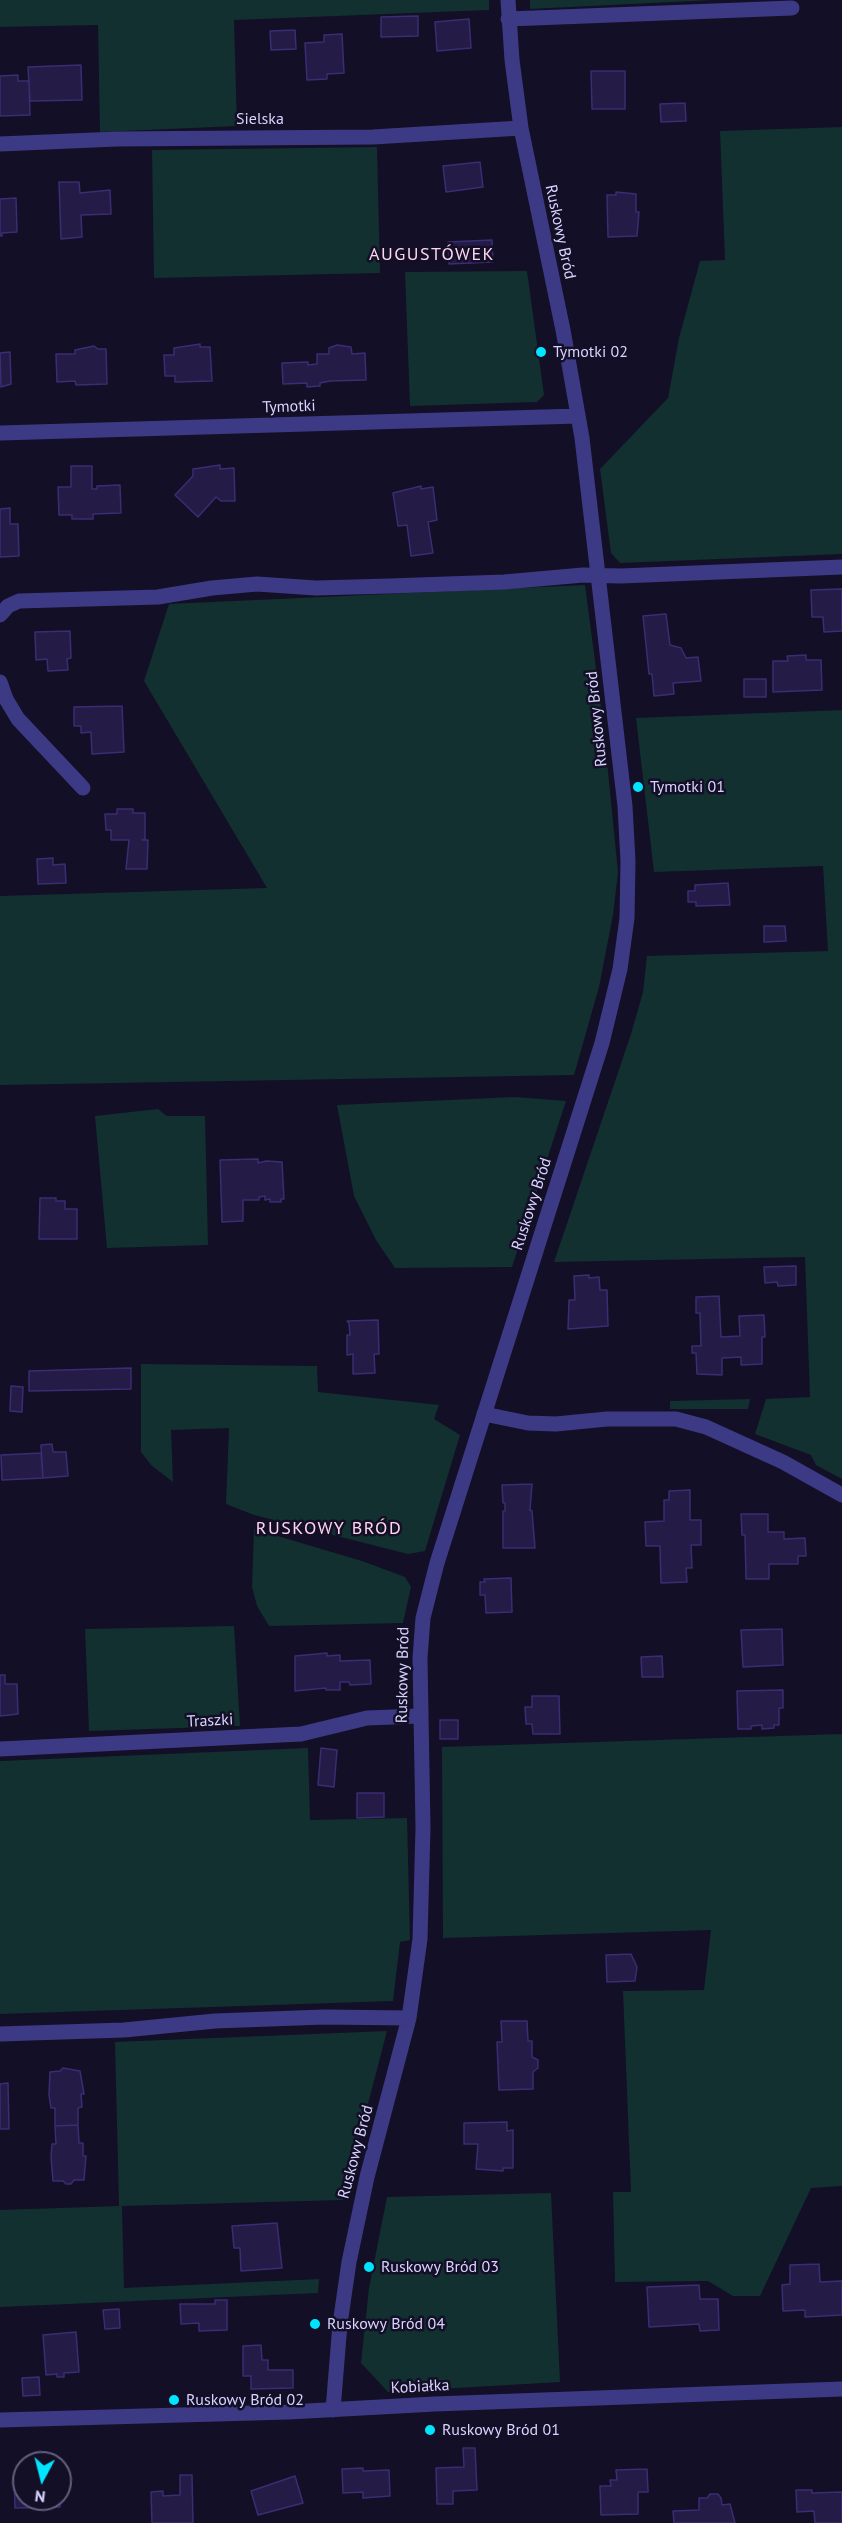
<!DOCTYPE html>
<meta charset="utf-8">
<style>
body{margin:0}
#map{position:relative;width:842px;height:2523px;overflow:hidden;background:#130f26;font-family:"PT Sans",sans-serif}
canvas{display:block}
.north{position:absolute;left:12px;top:2451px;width:60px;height:60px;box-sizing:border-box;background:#130f26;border:2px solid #625e7d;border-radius:50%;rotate:187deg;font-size:16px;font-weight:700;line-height:24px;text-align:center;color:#d9d4ff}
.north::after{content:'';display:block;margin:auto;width:21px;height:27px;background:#00e5ff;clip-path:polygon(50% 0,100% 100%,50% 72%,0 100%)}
</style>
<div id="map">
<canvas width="842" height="2523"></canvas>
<div class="north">N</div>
</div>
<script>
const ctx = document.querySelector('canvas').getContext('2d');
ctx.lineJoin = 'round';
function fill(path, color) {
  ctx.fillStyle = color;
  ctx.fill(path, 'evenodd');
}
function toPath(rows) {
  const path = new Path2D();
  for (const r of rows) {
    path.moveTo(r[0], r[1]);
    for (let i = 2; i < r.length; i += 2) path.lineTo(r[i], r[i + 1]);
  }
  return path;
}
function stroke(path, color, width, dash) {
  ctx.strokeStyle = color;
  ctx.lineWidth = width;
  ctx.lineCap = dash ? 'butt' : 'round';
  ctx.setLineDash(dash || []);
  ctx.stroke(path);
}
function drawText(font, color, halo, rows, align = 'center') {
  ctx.font = font + ' "PT Sans",sans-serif';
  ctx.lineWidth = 5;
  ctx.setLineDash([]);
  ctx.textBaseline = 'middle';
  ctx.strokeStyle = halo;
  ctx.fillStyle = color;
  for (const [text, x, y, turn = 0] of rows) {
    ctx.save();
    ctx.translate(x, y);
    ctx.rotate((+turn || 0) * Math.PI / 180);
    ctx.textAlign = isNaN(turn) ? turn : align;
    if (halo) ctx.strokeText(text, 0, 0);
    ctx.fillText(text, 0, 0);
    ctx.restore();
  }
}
const green = toPath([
 [0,0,489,0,489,10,234,20,237,126,100,132,98,25,0,27],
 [530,0,713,0,530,9],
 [842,127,842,554,620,563,611,553,600,469,668,398,679,338,700,261,725,260,720,131],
 [377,147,380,273,154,278,152,150],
 [527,271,544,395,537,402,410,406,405,272],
 [585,585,603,722,618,872,613,915,599,987,574,1075,0,1085,0,896,267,888,144,681,169,604],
 [842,710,842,1479,816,1465,811,1455,755,1434,766,1399,810,1397,805,1257,554,1262,631,1034,643,992,647,956,828,951,823,866,654,872,636,718],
 [515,1097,566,1101,512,1267,395,1268,376,1240,354,1196,337,1105],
 [158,1109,167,1116,205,1116,208,1245,107,1248,95,1116],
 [141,1364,317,1366,318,1392,439,1405,434,1419,460,1435,425,1551,408,1554,254,1515,226,1504,229,1428,171,1430,173,1482,151,1465,141,1452],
 [750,1399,748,1409,670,1409,670,1401],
 [254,1529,362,1561,405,1577,411,1587,403,1623,269,1626,257,1606,252,1587],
 [234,1626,240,1726,89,1731,85,1629],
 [842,1734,842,2186,811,2188,760,2296,733,2296,708,2281,615,2282,613,2192,631,2192,623,1991,704,1990,711,1930,443,1938,442,1747],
 [308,1748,310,1820,407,1818,410,1940,400,1942,393,2001,0,2014,0,1761],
 [387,2031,343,2200,122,2206,124,2288,319,2279,318,2293,0,2307,0,2210,119,2206,115,2042],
 [551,2193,560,2382,388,2392,361,2363,369,2288,387,2197]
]);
const building = toPath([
 [418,16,418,36,381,37,381,17,418,16],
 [469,19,471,48,437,51,435,22,469,19],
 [295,30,296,49,271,50,270,31,295,30],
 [342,34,344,73,327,74,327,79,307,80,305,43,324,42,324,35,342,34],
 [81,65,82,100,30,101,28,67,81,65],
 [591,71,625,71,625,109,592,109,591,71],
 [18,75,18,81,29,81,30,115,0,116,0,76,18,75],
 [685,103,686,121,661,122,660,104,685,103],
 [480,162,483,187,446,192,443,166,480,162],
 [59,182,79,182,80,193,110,190,111,214,81,215,82,237,61,239,59,182],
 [616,192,636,194,636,212,639,212,637,236,608,237,607,195,616,195,616,192],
 [16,198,17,232,2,233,2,236,0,236,0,199,16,198],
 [492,240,493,262,449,264,448,242,492,240],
 [200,344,200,347,210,347,212,381,175,382,175,376,165,376,164,355,174,355,174,348,200,344],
 [337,345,351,347,352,354,365,353,366,380,330,381,320,383,320,386,307,387,307,383,283,384,282,363,308,362,308,365,317,364,317,354,329,354,329,348,337,345],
 [94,346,98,349,106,349,107,384,76,385,75,381,57,382,56,354,75,354,75,350,94,346],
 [10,352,11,384,1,387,0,353,10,352],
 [220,465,220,469,234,468,235,501,221,501,216,497,198,517,175,495,193,476,193,469,220,465],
 [71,466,92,466,92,489,97,489,97,486,120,485,121,513,93,514,93,519,72,519,72,515,59,515,58,487,71,487,71,466],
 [421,486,421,489,433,487,437,520,428,522,433,553,411,556,407,525,398,526,393,493,421,486],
 [10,508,10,524,18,524,19,556,0,557,0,509,10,508],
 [842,589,842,631,824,632,823,617,812,617,811,590,842,589],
 [665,614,666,614,670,645,681,648,686,658,698,657,701,681,673,683,674,694,654,696,652,674,649,674,643,616,665,614],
 [70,631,71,658,67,659,68,670,48,671,47,659,36,660,35,632,70,631],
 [806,655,806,660,821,660,822,690,773,692,773,661,788,661,787,656,806,655],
 [744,679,766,679,766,697,744,697,744,679],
 [122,706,124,752,92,754,91,732,81,733,81,726,74,726,74,707,122,706],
 [117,809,133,809,133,813,145,813,145,839,142,840,148,840,147,869,126,869,129,840,111,840,111,830,106,830,105,814,117,814,117,809],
 [53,858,53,865,65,864,66,883,38,884,37,859,53,858],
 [728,883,730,905,696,906,696,902,688,902,688,891,695,891,695,885,728,883],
 [764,926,785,926,786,941,764,942,764,926],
 [258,1159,258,1163,266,1161,282,1162,284,1199,281,1199,281,1202,270,1202,270,1199,265,1200,265,1196,259,1197,259,1200,243,1200,243,1221,222,1222,220,1160,258,1159],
 [40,1198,56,1198,56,1201,65,1201,65,1209,77,1209,77,1239,39,1239,40,1198],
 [796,1266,796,1285,778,1286,777,1282,765,1283,764,1267,796,1266],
 [589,1275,589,1278,599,1277,600,1290,607,1290,608,1326,568,1329,569,1300,575,1300,574,1276,589,1275],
 [719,1296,721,1337,740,1336,739,1316,764,1315,765,1337,762,1337,762,1364,741,1365,741,1357,722,1358,722,1375,697,1374,696,1353,692,1353,692,1346,701,1346,700,1313,696,1313,696,1297,719,1296],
 [378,1320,379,1354,374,1354,375,1373,353,1374,353,1354,347,1355,347,1335,350,1335,349,1323,347,1321,378,1320],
 [131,1368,131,1389,29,1391,29,1371,131,1368],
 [11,1386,23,1387,22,1412,10,1411,11,1386],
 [52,1444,53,1452,66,1452,68,1476,43,1478,41,1445,52,1444],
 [41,1453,43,1478,2,1480,1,1455,41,1453],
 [532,1484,530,1510,532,1511,535,1548,503,1548,503,1511,505,1511,505,1503,503,1503,502,1485,532,1484],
 [690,1490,690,1520,701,1520,701,1545,691,1545,692,1568,686,1568,687,1582,661,1583,660,1546,646,1546,645,1522,664,1521,664,1500,669,1500,669,1491,690,1490],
 [741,1514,768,1514,768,1532,784,1532,784,1539,805,1538,806,1556,798,1556,798,1564,769,1564,769,1579,746,1579,745,1535,742,1535,741,1514],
 [511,1578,512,1612,486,1613,485,1595,480,1595,480,1582,485,1582,484,1579,511,1578],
 [782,1629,783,1665,743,1667,741,1630,782,1629],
 [327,1653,327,1656,340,1655,340,1661,370,1660,371,1684,350,1685,349,1682,340,1682,340,1690,326,1690,326,1688,295,1691,295,1656,327,1653],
 [662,1656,663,1677,642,1677,641,1657,662,1656],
 [0,1675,5,1675,5,1684,17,1684,18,1714,0,1716,0,1675],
 [783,1690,783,1708,779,1708,779,1725,774,1725,774,1728,762,1729,762,1725,751,1726,751,1729,738,1729,737,1691,783,1690],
 [532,1696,559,1696,560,1734,533,1734,532,1724,526,1724,525,1707,532,1707,532,1696],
 [440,1720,458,1720,458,1739,440,1739,440,1720],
 [321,1748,337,1750,334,1787,318,1785,321,1748],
 [357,1793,384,1793,384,1817,357,1818,357,1793],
 [631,1954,637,1967,635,1981,607,1982,606,1955,631,1954],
 [501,2021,527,2021,528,2041,532,2041,532,2057,538,2060,538,2068,533,2072,533,2089,499,2090,497,2042,502,2042,501,2021],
 [63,2068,80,2071,84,2094,81,2094,82,2107,78,2108,78,2125,55,2126,55,2108,51,2108,49,2095,50,2072,60,2071,63,2068],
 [8,2083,9,2129,0,2129,0,2084,8,2083],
 [507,2122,507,2131,513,2130,513,2168,503,2168,503,2171,476,2169,478,2144,464,2144,464,2123,507,2122],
 [78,2125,79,2143,83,2143,83,2156,86,2156,84,2180,74,2180,71,2184,66,2184,63,2181,53,2181,51,2157,52,2144,56,2144,55,2126,78,2125],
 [277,2223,282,2268,241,2271,240,2248,234,2248,232,2226,277,2223],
 [819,2264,820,2282,842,2281,842,2315,805,2317,805,2310,783,2311,782,2285,790,2284,790,2265,819,2264],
 [699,2285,700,2299,718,2299,719,2330,700,2331,699,2324,649,2327,647,2287,699,2285],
 [215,2300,227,2300,227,2330,199,2331,199,2323,181,2324,180,2304,215,2304,215,2300],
 [119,2309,120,2328,105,2329,103,2310,119,2309],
 [76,2332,79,2372,64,2373,64,2377,57,2377,57,2374,46,2375,43,2335,76,2332],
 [261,2345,262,2360,268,2360,268,2370,293,2370,293,2388,251,2389,251,2376,243,2376,243,2346,261,2345],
 [39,2377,40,2395,23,2396,22,2378,39,2377],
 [463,2448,475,2448,477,2490,453,2491,453,2504,437,2504,436,2468,464,2467,463,2448],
 [363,2468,363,2471,389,2470,390,2496,363,2498,363,2492,343,2493,342,2469,363,2468],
 [647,2469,648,2492,638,2492,638,2514,601,2515,600,2486,611,2486,610,2480,617,2480,616,2470,647,2469],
 [180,2475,192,2475,193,2523,152,2523,151,2492,163,2491,163,2496,180,2495,180,2475],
 [14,2476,24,2476,24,2499,60,2499,60,2507,15,2508,14,2476],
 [295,2476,303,2503,258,2515,251,2491,295,2476],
 [796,2490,812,2490,812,2493,842,2492,842,2523,815,2523,814,2511,797,2512,796,2490],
 [710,2494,718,2494,721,2498,722,2505,730,2504,735,2523,674,2523,673,2511,699,2510,699,2498,707,2498,710,2494]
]);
const minor = toPath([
 [508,19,792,8],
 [0,144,117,139,373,137,521,128],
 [0,433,578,416],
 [0,615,8,606,19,601,158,597,212,588,257,584,316,588,390,586,504,582,583,575,621,576,842,567],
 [0,682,6,699,18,719,83,788],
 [484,1414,528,1423,556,1424,607,1419,676,1419,706,1427,783,1462,842,1495],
 [0,1749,301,1734,367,1718,419,1716],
 [0,2034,124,2030,215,2021,324,2017,409,2018],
 [333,2410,340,2324,349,2262,367,2177,409,2018,420,1939,423,1828,420,1658,423,1618,437,1563,602,1043,620,969,627,918,628,861,625,806,582,438,563,330,521,128,512,60,508,0],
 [0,2420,289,2412,435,2404,842,2389]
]);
const markers = [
 [541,352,6,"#00e5ff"],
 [638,787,6,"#00e5ff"],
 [369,2267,6,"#00e5ff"],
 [315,2324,6,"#00e5ff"],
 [174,2400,6,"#00e5ff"],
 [430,2430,6,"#00e5ff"]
];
const streetNames = [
 ["Sielska",260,119],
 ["Ruskowy Bród",560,232,78],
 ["Tymotki",289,407,-2],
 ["Ruskowy Bród",597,719,-96],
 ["Ruskowy Bród",532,1204,-72],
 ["Ruskowy Bród",403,1675,-89],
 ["Traszki",210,1721,-3],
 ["Ruskowy Bród",356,2152,-75],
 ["Kobiałka",420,2387,-3]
];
const poiNames = [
 ["Tymotki 02",553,352],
 ["Tymotki 01",650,787],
 ["Ruskowy Bród 03",381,2267],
 ["Ruskowy Bród 04",327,2324],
 ["Ruskowy Bród 02",186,2400],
 ["Ruskowy Bród 01",442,2430]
];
const neighbourhoodNames = [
 ["AUGUSTÓWEK",432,255],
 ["RUSKOWY BRÓD",329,1529]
];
fill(green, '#12302f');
fill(building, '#241b47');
stroke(building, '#3b2d73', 1.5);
stroke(minor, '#3d3a85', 15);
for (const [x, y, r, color] of markers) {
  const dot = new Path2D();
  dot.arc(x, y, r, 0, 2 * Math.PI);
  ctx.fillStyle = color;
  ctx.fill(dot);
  stroke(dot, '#130f26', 2);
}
drawText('16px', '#d9d4ff', '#130f26', streetNames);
drawText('16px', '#d9d4ff', '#130f26', poiNames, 'left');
ctx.letterSpacing = '1.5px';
drawText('18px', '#ffd6f0', '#130f26', neighbourhoodNames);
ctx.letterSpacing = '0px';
</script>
